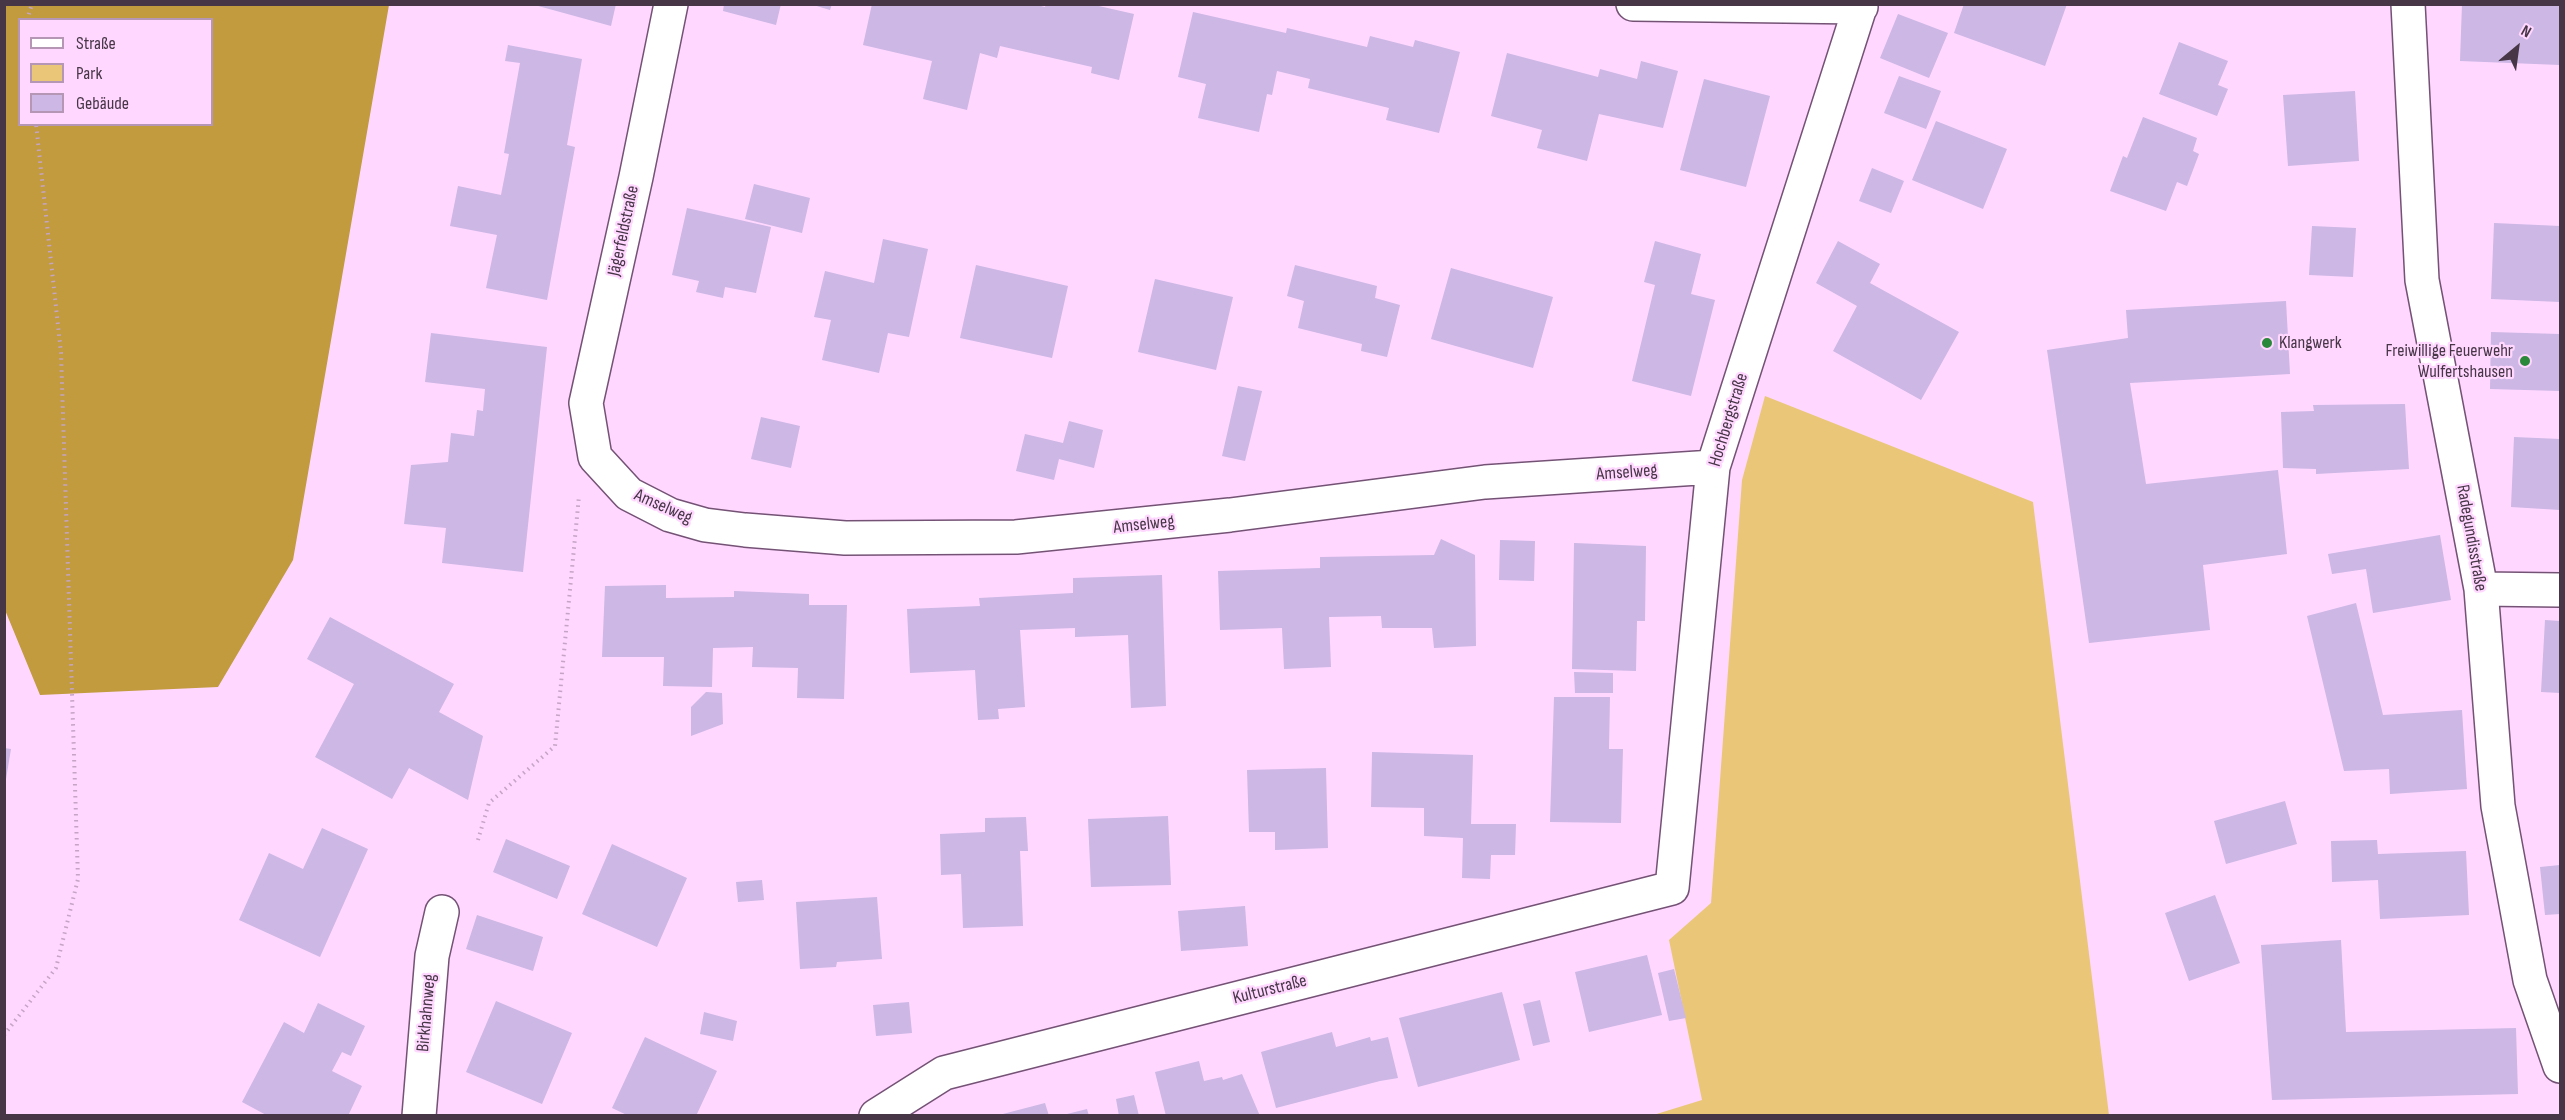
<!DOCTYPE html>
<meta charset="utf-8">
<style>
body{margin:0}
#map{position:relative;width:2565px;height:1120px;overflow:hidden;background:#ffd7ff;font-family:"Sofia Sans Condensed",sans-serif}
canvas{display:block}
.frame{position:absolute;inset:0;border:6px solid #463646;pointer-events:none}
.legend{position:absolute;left:18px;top:18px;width:195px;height:108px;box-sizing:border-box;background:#ffd7ff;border:2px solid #b597b5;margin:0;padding:8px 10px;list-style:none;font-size:18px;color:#463646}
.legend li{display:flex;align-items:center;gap:12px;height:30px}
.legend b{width:30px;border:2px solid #b597b5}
.north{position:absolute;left:2487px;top:18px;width:60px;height:60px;-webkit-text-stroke:4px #ffd7ff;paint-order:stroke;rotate:29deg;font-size:16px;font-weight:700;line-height:24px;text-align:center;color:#463646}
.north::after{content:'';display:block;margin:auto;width:21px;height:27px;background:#463646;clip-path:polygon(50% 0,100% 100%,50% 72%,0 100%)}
</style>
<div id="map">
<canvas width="2565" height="1120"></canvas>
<div class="frame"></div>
<ul class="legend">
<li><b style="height:8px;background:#fff"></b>Straße</li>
<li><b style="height:16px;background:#eac778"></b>Park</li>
<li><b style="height:16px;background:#ccb7e5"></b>Gebäude</li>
</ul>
<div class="north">N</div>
</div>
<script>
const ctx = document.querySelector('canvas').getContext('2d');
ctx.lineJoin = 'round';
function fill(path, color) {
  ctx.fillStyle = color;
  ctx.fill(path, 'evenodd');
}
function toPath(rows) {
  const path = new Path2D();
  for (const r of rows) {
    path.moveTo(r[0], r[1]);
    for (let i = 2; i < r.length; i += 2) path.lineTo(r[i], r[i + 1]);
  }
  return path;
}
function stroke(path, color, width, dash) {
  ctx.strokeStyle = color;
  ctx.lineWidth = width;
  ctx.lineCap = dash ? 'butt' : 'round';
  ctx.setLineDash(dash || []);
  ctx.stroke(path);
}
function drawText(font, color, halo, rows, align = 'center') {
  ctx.font = font + ' "Sofia Sans Condensed",sans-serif';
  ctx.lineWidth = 4.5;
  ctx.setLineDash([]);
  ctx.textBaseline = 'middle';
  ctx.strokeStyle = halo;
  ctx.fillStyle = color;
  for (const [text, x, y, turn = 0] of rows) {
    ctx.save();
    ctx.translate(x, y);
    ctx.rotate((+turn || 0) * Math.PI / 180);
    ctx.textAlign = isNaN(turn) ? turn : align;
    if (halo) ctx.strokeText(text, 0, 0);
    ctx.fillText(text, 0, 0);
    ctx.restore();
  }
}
const green = toPath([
 [1765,396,2033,502,2109,1115,1650,1116,1702,1100,1669,940,1711,903,1742,480]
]);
const forest = toPath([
 [4,5,389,5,293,560,218,687,40,695,5,610],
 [20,20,212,20,212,124,20,124]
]);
const building = toPath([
 [531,4,616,4,611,26],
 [724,4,781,4,776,25,723,11],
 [810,4,832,4,830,10],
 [872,4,1033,4,1045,7,1046,4,1090,4,1134,14,1119,80,1091,73,1092,67,1000,46,997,58,980,53,967,110,923,99,932,61,863,45],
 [1964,4,2067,4,2045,66,1954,33],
 [2462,4,2560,4,2560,65,2460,61],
 [1193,12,1286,33,1287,28,1367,47,1370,36,1413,47,1415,40,1460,52,1439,133,1386,120,1389,108,1308,88,1310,79,1277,71,1272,95,1267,94,1259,132,1198,118,1206,84,1178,77],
 [1898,14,1948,33,1929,78,1880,58],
 [2179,42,2228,61,2218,85,2228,89,2217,116,2159,94],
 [508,45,582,59,567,145,575,147,547,300,486,288,497,235,450,226,458,186,501,195,509,154,504,153,520,63,505,61],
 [1507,53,1598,77,1600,69,1637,79,1641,61,1678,71,1663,128,1599,114,1587,161,1537,148,1542,130,1491,116],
 [1899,76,1941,91,1926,129,1884,113],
 [1704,79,1770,96,1746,187,1680,170],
 [2355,91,2359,161,2288,166,2283,95],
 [2143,117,2197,138,2193,151,2199,154,2187,186,2177,182,2166,211,2110,191,2123,156,2127,158],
 [1936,121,2007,149,1983,209,1912,180],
 [1872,168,1904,181,1891,213,1859,201],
 [754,184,810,198,802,233,745,219],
 [687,208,771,227,756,293,725,287,723,298,696,292,699,281,672,275],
 [2494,223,2560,226,2560,302,2491,299],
 [2312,226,2356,228,2353,277,2309,275],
 [883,239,928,249,909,337,888,333,879,373,822,360,831,320,814,317,825,271,874,283],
 [1655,241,1701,254,1691,294,1715,300,1691,396,1632,381,1655,285,1644,282],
 [1838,241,1880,264,1870,283,1959,332,1921,400,1833,351,1857,306,1816,283],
 [976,265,1068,286,1052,358,960,338],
 [1295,265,1377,286,1375,298,1400,305,1387,357,1361,351,1362,344,1298,328,1304,301,1287,296],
 [1451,268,1553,297,1533,368,1431,339],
 [1155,279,1233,297,1216,370,1138,352],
 [2286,301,2290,374,2130,383,2146,484,2278,470,2287,554,2203,565,2210,630,2089,643,2047,350,2128,338,2126,310],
 [2491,332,2560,334,2560,391,2490,389],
 [431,333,547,347,523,572,442,563,446,528,404,524,411,465,448,462,451,433,474,436,477,410,483,411,485,389,425,382],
 [1238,386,1262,391,1245,461,1222,456],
 [2405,404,2409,469,2316,474,2316,469,2283,468,2281,412,2314,411,2313,405],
 [761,417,800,426,791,468,751,459],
 [1069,421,1103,430,1094,468,1059,459,1054,480,1016,471,1025,434,1063,443],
 [2514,437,2560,439,2560,510,2511,507],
 [2440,535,2451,600,2373,613,2366,569,2332,574,2328,554],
 [1441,539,1475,555,1476,646,1434,648,1432,628,1382,628,1381,616,1329,617,1331,667,1284,669,1282,628,1220,630,1218,571,1320,568,1320,557,1434,555],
 [1500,540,1535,541,1534,581,1499,580],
 [1574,543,1646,546,1645,621,1637,621,1636,671,1572,669],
 [1162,575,1166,706,1131,708,1128,635,1075,637,1075,628,1020,630,1025,707,998,709,999,719,978,720,975,670,910,673,907,609,980,606,979,598,1073,593,1073,578],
 [666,585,666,598,734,597,734,591,809,594,809,605,847,605,844,699,797,698,798,668,752,667,753,647,713,648,712,687,663,686,664,657,602,657,605,586],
 [2356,603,2383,715,2462,710,2467,789,2390,794,2389,769,2344,771,2307,616],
 [330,617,454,684,439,712,483,736,468,800,409,768,392,799,315,757,354,684,307,659],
 [2545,620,2560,621,2560,693,2541,692],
 [1574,672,1613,673,1613,693,1575,693],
 [706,692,722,693,723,724,691,736,691,707],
 [1554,697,1610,697,1609,749,1623,749,1621,823,1550,822],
 [4,748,11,749,6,779,4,779],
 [1372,752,1473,755,1471,824,1516,824,1515,855,1491,855,1490,879,1462,878,1463,838,1424,836,1424,808,1371,807],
 [1326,768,1328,848,1275,850,1275,832,1249,832,1247,770],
 [2285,801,2297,844,2226,864,2214,821],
 [1168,816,1171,885,1091,887,1088,819],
 [1026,817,1028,851,1020,851,1023,926,963,928,961,874,941,875,940,834,985,832,985,818],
 [322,828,368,849,320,957,239,920,269,853,303,869],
 [506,839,570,866,557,899,493,872],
 [2377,840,2378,854,2466,851,2469,915,2380,919,2378,880,2332,882,2331,841],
 [612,844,687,878,657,947,582,914],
 [2560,865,2560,914,2545,915,2540,867],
 [762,880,764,900,738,902,736,882],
 [2215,895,2240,963,2189,981,2165,913],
 [877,897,882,959,837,962,836,967,800,969,796,902],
 [1245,906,1248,946,1181,951,1178,911],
 [477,915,543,937,533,971,466,949],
 [2341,940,2346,1032,2516,1028,2518,1094,2272,1100,2261,945],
 [1647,955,1662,1015,1589,1032,1575,972],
 [1674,969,1686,1018,1669,1021,1658,973],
 [1502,992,1520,1060,1418,1087,1399,1018],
 [1540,1000,1550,1042,1533,1046,1523,1004],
 [496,1001,572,1033,542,1104,466,1072],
 [909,1002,912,1033,876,1036,873,1005],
 [318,1003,365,1026,351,1056,342,1052,332,1071,362,1086,348,1116,268,1116,242,1102,284,1022,304,1033],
 [704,1012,737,1021,733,1041,700,1034],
 [1332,1032,1336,1047,1370,1037,1371,1041,1388,1037,1398,1078,1380,1081,1276,1108,1261,1052],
 [645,1037,717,1071,696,1116,629,1116,612,1108],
 [1199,1061,1204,1081,1222,1077,1223,1080,1242,1074,1260,1116,1166,1116,1155,1072],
 [1134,1095,1139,1116,1119,1116,1116,1099],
 [1045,1103,1049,1116,999,1116,999,1115],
 [1087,1109,1089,1116,1063,1116,1063,1115]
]);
const path = toPath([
 [27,20,32,4],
 [478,840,489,803,555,746,579,496],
 [4,1035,56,968,78,879,61,353,36,124]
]);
const minor = toPath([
 [671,4,636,177,586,403,595,457,629,494,670,515,705,525,745,530,845,538,1016,537,1230,515,1485,482,1713,467],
 [1633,4,1861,7],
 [2408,4,2422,280,2481,589,2498,806,2530,980,2560,1066],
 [2481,589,2560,590],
 [419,1116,432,956,442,912],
 [876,1116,944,1073,1672,888,1713,467,1861,4]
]);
const markers = [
 [2267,343,6,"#2a883a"],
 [2525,361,6,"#2a883a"]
];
const streetNames = [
 ["Jägerfeldstraße",624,231,-78],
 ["Hochbergstraße",1729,420,-73],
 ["Amselweg",1627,473,-4],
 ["Amselweg",663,507,24],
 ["Amselweg",1144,525,-6],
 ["Radegundisstraße",2471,538,80],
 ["Kulturstraße",1270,990,-14],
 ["Birkhahnweg",427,1013,-85]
];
const poiNames = [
 ["Klangwerk",2279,343],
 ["Freiwillige Feuerwehr",2513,351,"right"],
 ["Wulfertshausen",2513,372,"right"]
];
fill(green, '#eac778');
fill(forest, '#c19b3d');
fill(building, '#ccb7e5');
stroke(minor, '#745275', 36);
stroke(path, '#c5a4c5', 4, [1.5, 4.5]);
stroke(minor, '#fff', 33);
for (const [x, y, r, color] of markers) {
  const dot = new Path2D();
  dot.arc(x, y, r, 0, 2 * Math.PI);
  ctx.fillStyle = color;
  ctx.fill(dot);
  stroke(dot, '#ffd7ff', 2);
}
drawText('18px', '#463646', '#ffd7ff', streetNames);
drawText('18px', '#463646', '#ffd7ff', poiNames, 'left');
</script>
